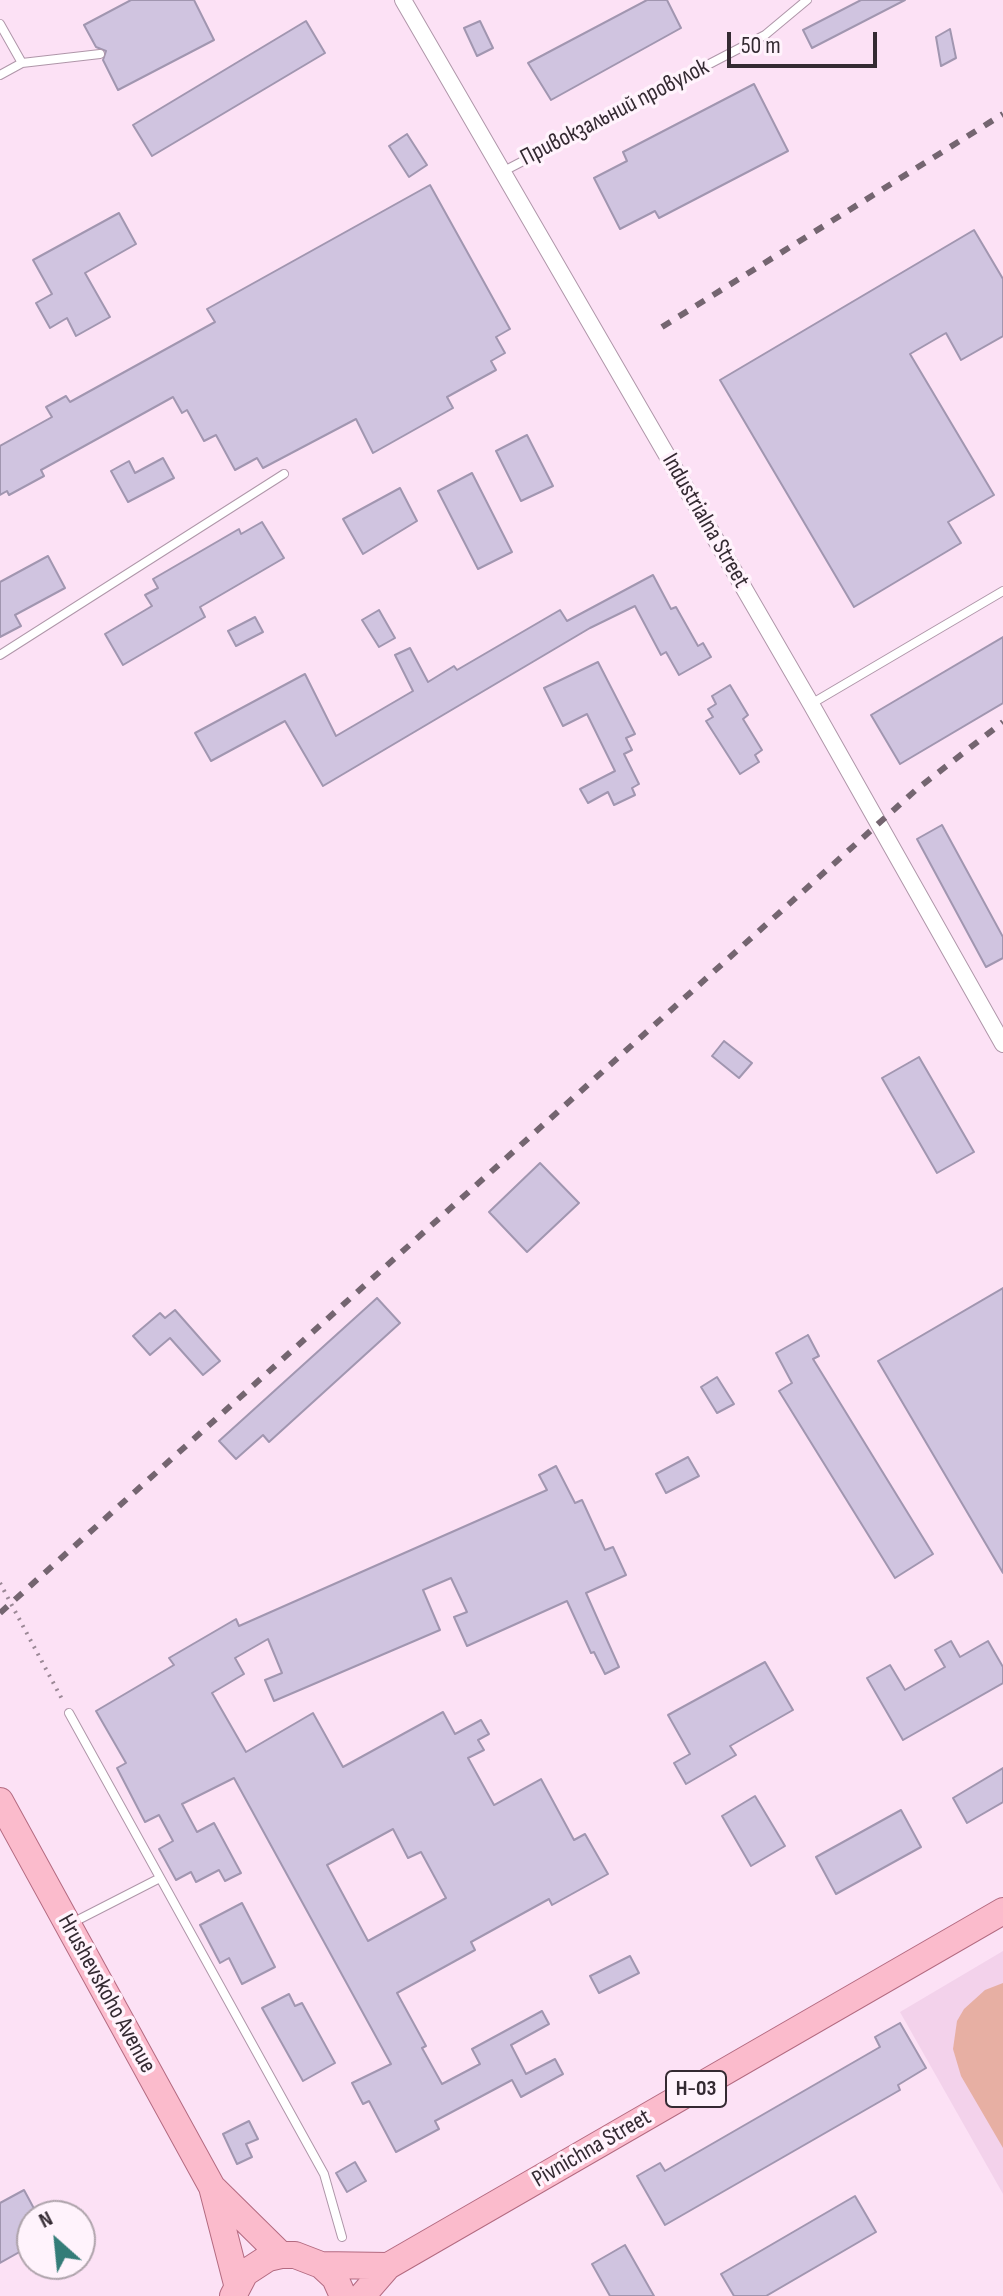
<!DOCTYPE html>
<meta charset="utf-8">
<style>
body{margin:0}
#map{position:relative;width:1003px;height:2296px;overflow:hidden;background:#fce1f5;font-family:"Sofia Sans Condensed",sans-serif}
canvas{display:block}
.north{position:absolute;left:16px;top:2200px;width:80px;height:80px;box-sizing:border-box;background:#fff3fc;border:2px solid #aea3ab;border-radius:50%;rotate:333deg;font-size:22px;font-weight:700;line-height:32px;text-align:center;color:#342a32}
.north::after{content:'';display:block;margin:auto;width:28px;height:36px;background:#347c78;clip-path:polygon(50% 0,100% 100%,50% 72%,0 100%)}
.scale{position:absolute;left:727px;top:32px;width:150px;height:36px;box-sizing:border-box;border:4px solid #342a32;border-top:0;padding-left:10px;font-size:24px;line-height:28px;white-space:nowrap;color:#342a32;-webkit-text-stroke:6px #fff3fc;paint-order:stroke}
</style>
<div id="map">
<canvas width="1003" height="2296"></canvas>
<div class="north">N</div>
<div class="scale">50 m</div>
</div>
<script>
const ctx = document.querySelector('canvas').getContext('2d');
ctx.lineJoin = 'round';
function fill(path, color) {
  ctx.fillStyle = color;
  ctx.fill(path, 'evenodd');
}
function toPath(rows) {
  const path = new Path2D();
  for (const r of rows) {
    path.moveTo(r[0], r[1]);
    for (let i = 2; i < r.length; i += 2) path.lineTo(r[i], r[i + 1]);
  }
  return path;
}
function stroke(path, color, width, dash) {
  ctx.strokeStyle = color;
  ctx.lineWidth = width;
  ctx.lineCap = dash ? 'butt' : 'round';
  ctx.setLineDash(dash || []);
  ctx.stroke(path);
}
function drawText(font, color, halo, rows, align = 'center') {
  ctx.font = font + ' "Sofia Sans Condensed",sans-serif';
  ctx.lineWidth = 7;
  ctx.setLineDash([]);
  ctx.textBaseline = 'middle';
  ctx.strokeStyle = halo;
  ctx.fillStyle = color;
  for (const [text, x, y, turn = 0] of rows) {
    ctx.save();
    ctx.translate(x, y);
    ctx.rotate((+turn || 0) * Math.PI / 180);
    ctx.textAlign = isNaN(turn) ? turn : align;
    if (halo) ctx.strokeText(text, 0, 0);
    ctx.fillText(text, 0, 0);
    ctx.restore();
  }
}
const built = toPath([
 [1003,1951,1003,2194,900,2012]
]);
const green = toPath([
 [1003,1983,1003,2148,961,2076,953,2049,957,2021,964,2009,985,1990]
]);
const building = toPath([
 [131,0,194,0,214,40,118,90,103,60,106,51,96,47,84,25,131,0],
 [647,0,667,0,681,28,551,100,528,63,647,0],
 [861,0,905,0,812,48,803,30,861,0],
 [306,21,325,53,152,156,133,125,306,21],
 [480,21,493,48,477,56,464,28,480,21],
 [950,29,956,58,941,66,936,37,950,29],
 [754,84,788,151,659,218,655,211,620,229,594,178,627,161,623,152,754,84],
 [407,134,427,165,409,177,389,146,407,134],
 [430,185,510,329,496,337,505,353,491,361,496,370,447,397,453,408,373,453,356,419,263,468,257,458,235,470,216,435,204,441,187,410,182,413,173,397,41,470,44,476,9,495,7,491,0,495,0,446,52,417,46,407,66,396,70,402,215,322,207,309,430,185],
 [119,213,136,244,85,273,110,317,76,336,67,318,50,328,36,303,52,294,33,260,119,213],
 [974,230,1003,279,1003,336,961,360,946,333,910,354,994,495,948,522,961,543,854,607,720,380,974,230],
 [527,435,553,486,521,501,496,451,527,435],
 [163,458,174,478,128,502,111,471,129,461,135,473,163,458],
 [472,473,512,552,478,569,438,491,472,473],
 [400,488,417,521,363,554,343,519,400,488],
 [262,522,284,558,200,607,205,617,123,665,105,634,152,606,145,595,158,588,153,579,239,529,241,534,262,522],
 [48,556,65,588,15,615,21,626,0,637,0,582,48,556],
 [653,575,671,609,676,607,698,646,703,643,711,657,679,675,666,652,661,655,635,606,590,628,323,786,285,721,211,761,195,733,305,674,336,736,413,691,395,655,410,648,428,682,454,666,457,670,560,610,567,621,653,575],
 [379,610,395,638,379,647,362,620,379,610],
 [255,617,263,632,236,646,228,631,255,617],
 [1003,637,1003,703,900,764,871,715,1003,637],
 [598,662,635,734,626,738,632,750,624,754,639,784,632,788,635,795,614,805,608,792,588,803,580,789,615,771,587,714,563,726,544,688,598,662],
 [730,685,748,715,743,719,762,750,755,755,759,762,740,774,706,721,713,717,708,709,716,704,712,696,730,685],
 [942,825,1003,937,1003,958,986,967,917,839,942,825],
 [724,1041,752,1063,739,1078,712,1056,724,1041],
 [919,1057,974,1152,937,1173,882,1078,919,1057],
 [540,1163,579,1203,527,1252,489,1212,540,1163],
 [1003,1288,1003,1573,878,1361,1003,1288],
 [377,1298,400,1323,269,1442,263,1435,236,1459,219,1441,377,1298],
 [175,1310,220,1361,203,1375,170,1338,150,1355,133,1336,160,1313,165,1318,175,1310],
 [808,1335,819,1356,813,1359,933,1554,895,1578,779,1391,792,1383,776,1353,808,1335],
 [717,1377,734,1404,717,1413,701,1387,717,1377],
 [688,1457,699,1476,666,1493,656,1474,688,1457],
 [556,1466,575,1503,582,1500,605,1550,613,1547,626,1575,586,1593,619,1667,605,1674,594,1652,591,1653,567,1601,467,1646,454,1617,467,1612,451,1578,423,1590,440,1630,274,1701,265,1680,282,1673,268,1639,235,1658,244,1674,212,1693,246,1752,313,1713,343,1767,443,1712,455,1734,481,1720,489,1734,478,1740,484,1750,468,1758,494,1805,541,1779,574,1840,585,1834,608,1874,552,1905,549,1899,471,1942,475,1950,397,1993,426,2046,422,2048,442,2084,480,2064,472,2049,542,2011,549,2024,511,2045,526,2074,555,2059,563,2074,521,2097,512,2080,435,2121,439,2129,396,2152,369,2101,363,2104,352,2083,391,2064,234,1778,182,1804,197,1832,214,1823,241,1873,225,1881,219,1870,196,1882,191,1872,176,1880,159,1849,173,1841,159,1815,145,1822,117,1768,126,1763,96,1711,174,1665,169,1658,236,1619,239,1626,547,1490,539,1475,556,1466],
 [393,1829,408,1858,421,1852,446,1898,368,1941,327,1865,393,1829],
 [951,1641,960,1657,988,1641,1003,1667,1003,1683,903,1740,867,1678,890,1665,905,1690,945,1667,935,1650,951,1641],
 [765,1662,793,1710,730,1746,736,1755,686,1784,674,1763,690,1754,668,1715,765,1662],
 [1003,1768,1003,1802,967,1823,953,1798,1003,1768],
 [755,1796,785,1846,751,1866,722,1816,755,1796],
 [901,1810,921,1847,836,1894,816,1857,901,1810],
 [242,1903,275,1967,242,1984,229,1958,220,1963,200,1925,242,1903],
 [630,1956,639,1973,599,1993,590,1976,630,1956],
 [289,1994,295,2006,302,2003,335,2063,303,2081,262,2008,289,1994],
 [900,2023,926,2068,898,2085,900,2090,665,2225,637,2176,660,2163,665,2171,880,2047,875,2037,900,2023],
 [249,2121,258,2139,246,2144,252,2157,237,2164,223,2134,249,2121],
 [355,2162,366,2181,347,2192,336,2173,355,2162],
 [24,2190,38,2216,32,2216,32,2245,0,2263,0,2203,24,2190],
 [855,2196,876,2232,766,2296,734,2296,721,2274,855,2196],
 [625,2245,654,2296,610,2296,592,2264,625,2245]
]);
const path = toPath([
 [0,1583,63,1701]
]);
const service = toPath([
 [0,24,22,63,100,54],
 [0,75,22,63],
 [502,172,765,35,807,0],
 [0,655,284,474],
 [811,704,1003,591],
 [69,1713,324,2174,342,2237],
 [72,1923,160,1878]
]);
const minor = toPath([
 [403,0,811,704,1003,1044]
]);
const primary = toPath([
 [0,1801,212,2187,237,2284],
 [212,2187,281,2255],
 [321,2265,388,2266],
 [233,2296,245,2273,268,2258,281,2255,295,2255,321,2265,335,2278,343,2296],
 [362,2296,388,2266,1003,1911]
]);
const rail = toPath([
 [662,327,1003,114],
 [0,1613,917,789,1003,722]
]);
const shields = [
 [696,2089,60]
];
const shieldNames = [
 ["Н-03",696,2089]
];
const streetNames = [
 ["Привокзальний провулок",615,113,-27],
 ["Industrialna Street",705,521,60],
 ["Hrushevskoho Avenue",106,1994,61],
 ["Pivnichna Street",592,2149,-30]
];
fill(built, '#f3d2eb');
fill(green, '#e7afa3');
fill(building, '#d0c4e0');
stroke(building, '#a196b0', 2);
stroke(service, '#af96a9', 10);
stroke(minor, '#af96a9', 18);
stroke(primary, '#b36a80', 28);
stroke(path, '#9b8896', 4, [2, 6]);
stroke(service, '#fff', 8);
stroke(minor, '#fff', 16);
stroke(primary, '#fbbbcc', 26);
stroke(rail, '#746570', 6, [10, 10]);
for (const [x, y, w] of shields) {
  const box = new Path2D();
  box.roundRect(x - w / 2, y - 18, w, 36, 6);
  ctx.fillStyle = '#fff3fc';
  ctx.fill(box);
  stroke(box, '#342a32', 2);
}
drawText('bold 22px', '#342a32', null, shieldNames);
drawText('24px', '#342a32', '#fff3fc', streetNames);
</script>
